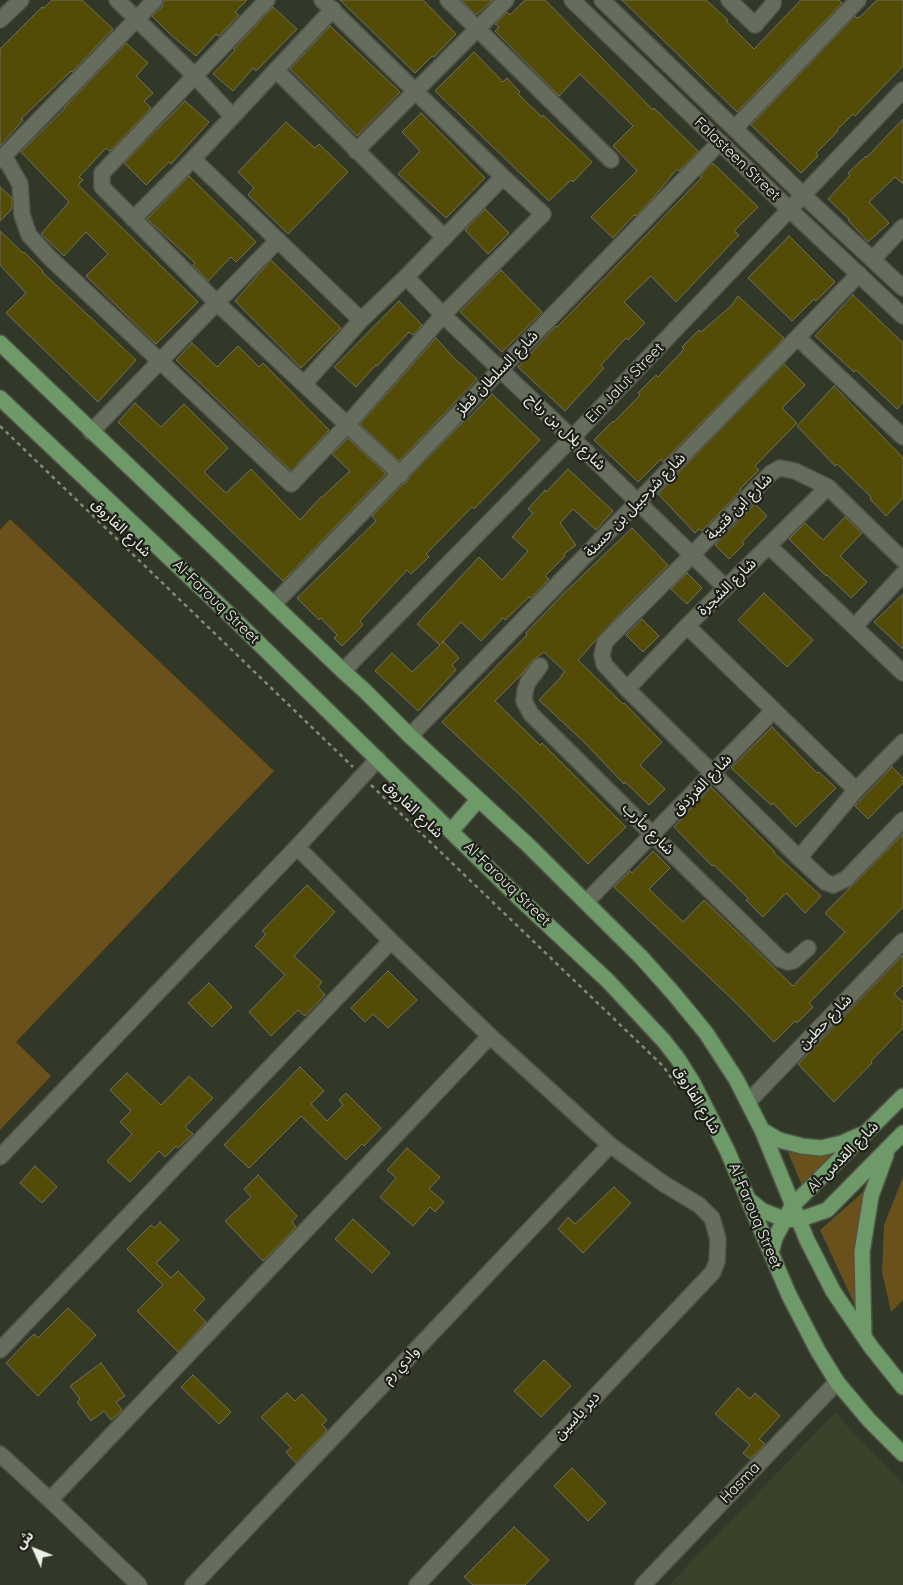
<!DOCTYPE html>
<meta charset="utf-8">
<style>
body{margin:0}
#map{position:relative;width:903px;height:1585px;overflow:hidden;background:#323828;font-family:Quicksand,"Noto Sans Arabic",sans-serif}
canvas{display:block}
.north{position:absolute;left:10px;top:1525px;width:50px;height:50px;-webkit-text-stroke:4px #1c1e17;paint-order:stroke;rotate:314deg;font-size:14px;font-weight:700;line-height:20px;text-align:center;color:#ecf0e6}
.north::after{content:'';display:block;margin:auto;width:18px;height:22px;background:#ecf0e6;clip-path:polygon(50% 0,100% 100%,50% 72%,0 100%)}
</style>
<div id="map">
<canvas width="903" height="1585"></canvas>
<div class="north">ش</div>
</div>
<script>
const ctx = document.querySelector('canvas').getContext('2d');
ctx.lineJoin = 'round';
function fill(path, color) {
  ctx.fillStyle = color;
  ctx.fill(path, 'evenodd');
}
function toPath(rows) {
  const path = new Path2D();
  for (const r of rows) {
    path.moveTo(r[0], r[1]);
    for (let i = 2; i < r.length; i += 2) path.lineTo(r[i], r[i + 1]);
  }
  return path;
}
function stroke(path, color, width, dash) {
  ctx.strokeStyle = color;
  ctx.lineWidth = width;
  ctx.lineCap = dash ? 'butt' : 'round';
  ctx.setLineDash(dash || []);
  ctx.stroke(path);
}
function drawText(font, color, halo, rows, align = 'center') {
  ctx.font = font + ' Quicksand,"Noto Sans Arabic",sans-serif';
  ctx.lineWidth = 4.5;
  ctx.setLineDash([]);
  ctx.textBaseline = 'middle';
  ctx.strokeStyle = halo;
  ctx.fillStyle = color;
  for (const [text, x, y, turn = 0] of rows) {
    ctx.save();
    ctx.translate(x, y);
    ctx.rotate((+turn || 0) * Math.PI / 180);
    ctx.textAlign = isNaN(turn) ? turn : align;
    if (halo) ctx.strokeText(text, 0, 0);
    ctx.fillText(text, 0, 0);
    ctx.restore();
  }
}
const built = toPath([
 [835,1413,903,1484,903,1585,669,1585]
]);
const green = toPath([
 [10,519,274,771,16,1042,51,1076,0,1130,0,530],
 [788,1152,802,1155,836,1153,803,1188],
 [903,1177,903,1300,891,1312,882,1272,884,1225],
 [870,1186,857,1291,855,1305,820,1230]
]);
const building = toPath([
 [52,0,82,0,113,29,72,72,71,71,21,119,23,120,0,146,0,49,42,7,44,8,52,0],
 [164,0,247,0,235,12,239,15,220,35,218,36,216,34,196,56,171,35,152,16,162,7,164,0],
 [340,0,423,0,456,34,434,57,432,56,415,73,340,0],
 [461,0,493,0,476,15,461,0],
 [525,0,545,0,653,110,654,108,698,151,679,171,677,169,653,198,636,216,634,215,613,238,591,217,637,171,613,146,633,126,580,74,559,96,495,31,499,27,495,24,507,12,510,15,525,0],
 [622,0,706,0,728,20,726,21,754,49,801,0,839,0,842,3,737,112,622,0],
 [877,0,903,0,903,66,855,116,853,114,837,130,838,131,816,153,818,156,801,173,751,125,855,16,857,18,860,17,877,0],
 [273,7,297,29,256,71,253,68,233,91,213,74,235,50,234,49,273,7],
 [330,26,400,92,357,136,290,69,330,26],
 [126,43,148,63,136,76,153,93,144,101,151,108,111,150,109,151,106,148,79,177,83,180,78,185,198,302,156,344,86,276,108,254,86,232,64,256,41,234,69,202,21,152,65,108,64,108,126,43],
 [474,52,503,82,507,78,520,92,518,94,542,117,543,115,592,162,573,182,571,180,549,201,435,91,474,52],
 [185,101,209,122,171,164,169,162,146,185,124,163,185,101],
 [421,113,485,178,446,218,398,174,420,151,402,132,421,113],
 [903,119,903,184,895,177,869,202,889,223,868,242,848,220,849,219,828,199,850,175,848,173,866,156,867,157,903,119],
 [286,122,315,148,319,144,348,172,288,234,248,195,254,188,238,172,286,122],
 [711,164,714,164,758,207,734,231,739,235,676,302,651,276,624,302,645,323,628,340,626,338,601,365,604,368,565,411,518,367,556,326,557,327,651,230,702,177,700,176,711,164],
 [189,176,256,242,236,262,231,257,208,281,193,265,195,263,147,219,189,176],
 [0,187,12,198,12,209,0,221,0,187],
 [485,209,509,233,488,254,465,230,485,209],
 [0,231,23,253,24,252,43,271,42,272,136,360,98,402,6,313,26,293,0,265,0,231],
 [789,236,835,282,816,301,814,299,792,321,748,278,789,236],
 [271,260,341,328,301,368,235,301,271,260],
 [501,270,542,312,502,352,460,312,501,270],
 [853,295,903,343,903,402,897,409,856,370,854,372,815,336,853,295],
 [738,296,784,338,663,462,661,459,638,482,594,440,613,421,614,422,640,395,638,393,656,375,658,377,684,349,682,347,699,330,701,332,731,306,738,296],
 [399,301,422,325,413,335,409,332,377,366,376,365,356,387,334,367,399,301],
 [436,338,453,357,477,379,399,461,360,424,436,338],
 [192,343,217,367,238,346,259,367,263,363,329,430,291,471,176,360,192,343],
 [784,364,805,385,782,408,797,423,755,466,759,470,740,489,741,490,702,531,699,529,695,533,658,494,784,364],
 [834,386,903,458,903,498,886,516,870,499,871,497,837,464,835,466,797,426,834,386],
 [492,394,540,440,474,509,472,507,426,554,429,557,411,574,407,570,360,621,363,625,342,646,334,638,337,635,321,618,319,620,297,598,376,521,372,516,403,484,407,482,410,476,466,419,467,420,492,394],
 [135,403,161,427,184,404,228,448,204,472,226,493,251,469,300,520,321,497,322,497,350,471,332,454,348,438,386,474,283,581,118,422,135,403],
 [568,469,613,511,596,530,573,509,560,523,576,545,564,554,565,556,545,576,549,579,531,598,529,597,505,620,503,618,481,641,461,622,441,644,443,641,459,658,452,665,456,670,418,711,375,671,392,653,412,672,440,645,417,624,479,557,502,580,528,551,512,537,533,513,528,509,545,490,546,492,568,469],
 [755,504,767,516,742,542,744,544,729,559,715,545,755,504],
 [845,517,862,533,840,556,867,582,851,598,827,575,826,576,789,539,805,523,823,540,845,517],
 [632,528,668,565,624,609,578,660,623,704,624,703,662,742,640,765,665,789,649,805,625,782,624,784,586,744,539,700,562,676,561,675,565,672,544,652,533,660,522,674,495,701,540,745,542,743,626,827,588,864,521,796,442,722,527,635,526,633,563,594,632,528],
 [687,573,702,588,687,604,671,589,687,573],
 [764,593,813,640,787,667,738,620,764,593],
 [903,594,903,649,874,622,903,594],
 [642,619,659,636,643,652,626,635,642,619],
 [772,727,817,773,819,772,836,788,796,827,773,803,771,805,731,768,772,727],
 [892,767,903,778,903,783,868,819,855,806,892,767],
 [711,787,775,852,774,853,821,896,805,913,786,893,763,917,746,900,748,898,714,865,712,866,674,827,711,787],
 [903,834,903,907,809,1003,813,1007,797,1023,795,1021,774,1042,735,1002,614,887,630,871,632,873,653,851,670,868,649,889,683,922,704,900,793,986,845,932,825,913,903,834],
 [307,885,335,912,294,956,322,982,318,987,325,995,305,1016,298,1010,271,1036,249,1012,285,975,255,946,266,934,262,931,307,885],
 [903,955,903,985,894,994,903,1002,903,1028,871,1061,872,1063,834,1102,798,1064,903,955],
 [388,971,417,1000,388,1028,373,1014,365,1022,351,1008,388,971],
 [209,983,232,1007,212,1027,188,1003,209,983],
 [300,1067,324,1091,311,1104,327,1121,343,1105,339,1100,346,1093,381,1128,364,1146,362,1144,346,1160,301,1116,249,1168,224,1145,300,1067],
 [127,1073,161,1105,189,1076,213,1098,185,1127,193,1134,178,1148,176,1146,165,1157,159,1151,130,1182,107,1161,132,1134,120,1122,131,1111,110,1090,127,1073],
 [407,1148,440,1177,429,1189,444,1202,435,1212,430,1207,413,1226,380,1197,396,1178,387,1170,407,1148],
 [35,1166,57,1187,42,1203,20,1183,35,1166],
 [258,1175,297,1216,292,1222,296,1227,263,1261,225,1221,251,1197,244,1189,258,1175],
 [614,1187,631,1203,583,1253,558,1229,568,1217,575,1224,614,1187],
 [353,1219,390,1253,372,1273,335,1239,353,1219],
 [160,1222,179,1240,156,1263,171,1278,178,1271,205,1299,194,1310,206,1322,178,1352,137,1311,163,1285,127,1249,151,1225,155,1228,160,1222],
 [68,1308,96,1335,38,1396,6,1363,34,1334,38,1338,68,1308],
 [544,1360,571,1386,541,1417,514,1391,544,1360],
 [101,1363,125,1396,116,1402,122,1410,118,1414,111,1420,104,1411,91,1421,77,1402,80,1399,70,1386,101,1363],
 [193,1375,231,1412,219,1424,181,1387,193,1375],
 [738,1388,750,1399,755,1393,780,1416,759,1439,765,1444,750,1459,743,1453,750,1445,715,1414,738,1388],
 [287,1393,295,1401,302,1394,327,1420,322,1425,327,1430,296,1463,286,1452,291,1448,261,1417,287,1393],
 [572,1468,606,1503,588,1521,554,1486,572,1468],
 [514,1527,549,1560,525,1585,473,1585,464,1577,514,1527]
]);
const path = toPath([
 [0,426,353,767],
 [371,785,663,1066,677,1086]
]);
const minor = toPath([
 [117,0,194,75,232,116],
 [267,0,102,173,102,187,217,303,401,475],
 [448,0,611,160],
 [572,0,790,210,903,316],
 [602,0,803,195,903,288],
 [729,0,755,25,773,4,773,0],
 [0,20,21,0],
 [276,70,444,237],
 [735,128,858,0],
 [356,151,506,0],
 [4,156,20,184,22,215,29,235,49,257,291,484,347,425,443,315,543,214,503,177,322,0],
 [193,159,361,320],
 [0,160,155,0],
 [133,219,193,159,333,9],
 [873,259,903,227],
 [406,277,443,315,572,438,726,588],
 [798,338,903,437],
 [305,383,361,320,406,277,503,177],
 [91,432,278,240],
 [769,546,903,673],
 [903,560,828,487,795,471,780,468,771,473,692,555,605,642,602,655,604,664,627,689,799,858,825,882,833,885,846,879,903,820],
 [274,604,720,142],
 [687,626,856,790],
 [855,626,903,574],
 [540,666,528,682,525,691,524,701,531,714,653,835,780,959,788,962,793,961,808,948],
 [343,671,572,438,903,90],
 [627,689,687,626,828,487],
 [410,736,859,274],
 [297,847,391,941,490,1036,610,1145,664,1184,699,1205,712,1218,718,1239,717,1261,713,1272,417,1585],
 [799,858,856,790,903,742],
 [586,902,774,710],
 [748,1102,903,941],
 [0,1157,297,847,378,759],
 [0,1350,391,941],
 [0,1454,50,1500,139,1585],
 [50,1500,490,1036],
 [193,1585,610,1145],
 [643,1585,837,1382]
]);
const major = toPath([
 [0,343,343,671,365,691,410,736,528,845,642,958,674,994,706,1033,736,1079,762,1130,807,1240,833,1291,871,1347,903,1387],
 [0,398,231,616,518,897,608,981,664,1041,678,1059,693,1083,727,1150,789,1295,818,1351,837,1382,869,1420,903,1454],
 [451,831,478,800],
 [762,1130,779,1140,802,1146,821,1148,842,1143,860,1135],
 [748,1199,763,1211,784,1219,798,1220,827,1210,903,1133],
 [771,1253,775,1238,792,1206,903,1096],
 [864,1337,862,1252,871,1196,886,1155]
]);
const streetNames = [
 ["Falasteen Street",737,159,44],
 ["شارع السلطان قطز",497,373,-46],
 ["Ein Jalut Street",625,383,-46],
 ["شارع بلال بن رباح",566,432,44],
 ["شارع شرحبيل بن حسنة",635,505,-46],
 ["شارع ابن قتيبة",739,507,-45],
 ["شارع الفاروق",121,528,44],
 ["شارع الشجرة",727,587,-44],
 ["Al-Farouq Street",216,602,44],
 ["شارع الفرزدق",702,785,-46],
 ["شارع الفاروق",413,809,44],
 ["شارع مأرب",648,829,45],
 ["Al-Farouq Street",507,884,44],
 ["شارع حطين",825,1022,-46],
 ["شارع الفاروق",697,1100,59],
 ["Al-شارع القدس",843,1157,-45],
 ["Al-Farouq Street",755,1216,67],
 ["وادي رم",401,1365,-46],
 ["دير ياسين",577,1416,-47],
 ["Hasma",740,1483,-46]
];
fill(built, '#3b422c');
fill(green, '#6a511c');
fill(building, '#534c07');
stroke(building, '#716f5c', 1);
stroke(minor, '#515548', 18);
stroke(major, '#515548', 18);
stroke(path, '#858a7c', 2.5, [4, 4]);
stroke(minor, '#676d5c', 15);
stroke(major, '#6e9969', 15);
drawText('15px', '#ecf0e6', '#1c1e17', streetNames);
</script>
